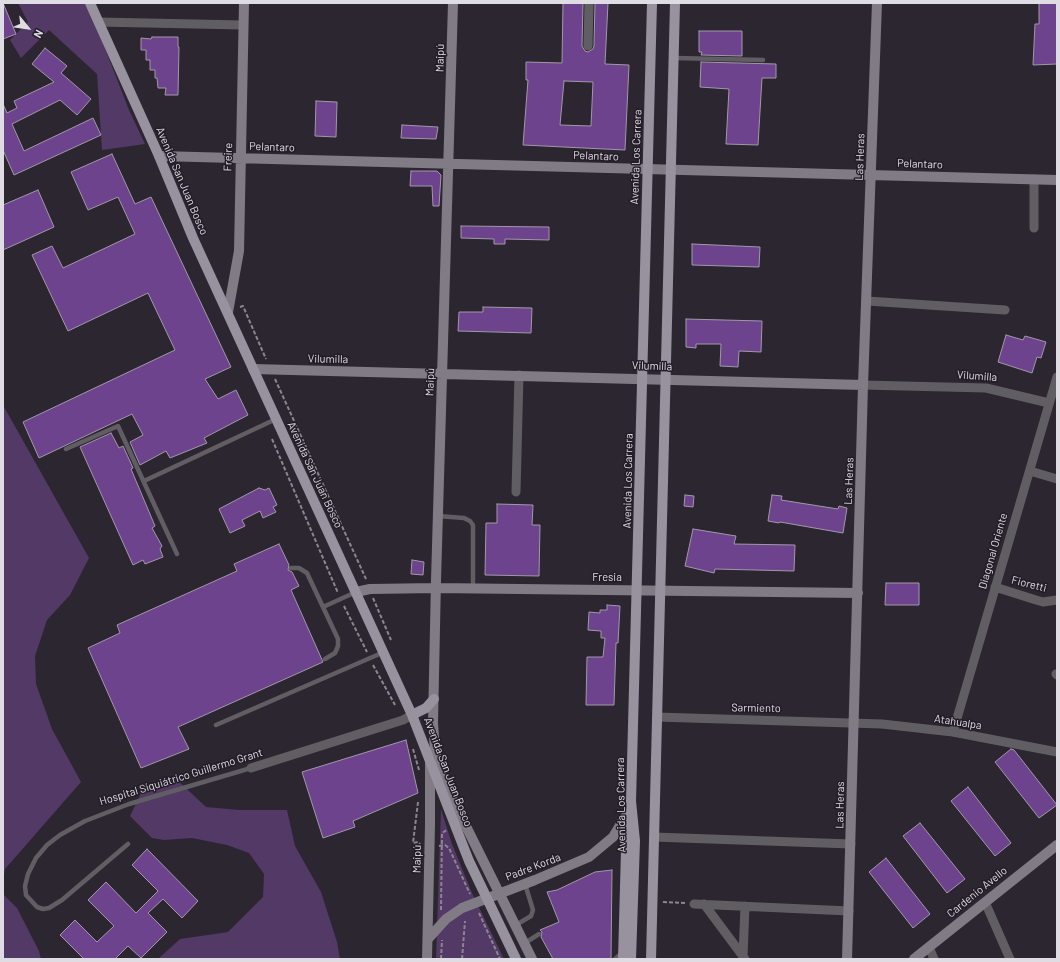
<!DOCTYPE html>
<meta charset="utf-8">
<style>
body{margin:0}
#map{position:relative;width:1060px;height:962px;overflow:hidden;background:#2c2631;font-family:Barlow,sans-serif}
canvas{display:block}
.frame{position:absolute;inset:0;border:4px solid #e0dce4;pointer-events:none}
.north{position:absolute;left:8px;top:8px;width:40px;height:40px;-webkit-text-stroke:3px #221c27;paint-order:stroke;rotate:119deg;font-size:11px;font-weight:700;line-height:16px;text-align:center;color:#e0dce4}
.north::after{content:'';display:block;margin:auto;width:14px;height:18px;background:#e0dce4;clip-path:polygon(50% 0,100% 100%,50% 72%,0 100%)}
</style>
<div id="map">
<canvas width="1060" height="962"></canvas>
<div class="frame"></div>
<div class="north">N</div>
</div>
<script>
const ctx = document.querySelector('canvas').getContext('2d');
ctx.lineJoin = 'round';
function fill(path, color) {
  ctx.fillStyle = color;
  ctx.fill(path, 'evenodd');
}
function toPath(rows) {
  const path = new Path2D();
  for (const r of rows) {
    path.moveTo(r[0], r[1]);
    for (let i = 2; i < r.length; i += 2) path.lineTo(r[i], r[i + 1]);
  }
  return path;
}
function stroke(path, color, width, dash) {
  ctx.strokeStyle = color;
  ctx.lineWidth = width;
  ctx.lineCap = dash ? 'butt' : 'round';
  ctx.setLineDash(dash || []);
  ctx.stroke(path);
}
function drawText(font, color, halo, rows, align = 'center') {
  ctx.font = font + ' Barlow,sans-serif';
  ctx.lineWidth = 3;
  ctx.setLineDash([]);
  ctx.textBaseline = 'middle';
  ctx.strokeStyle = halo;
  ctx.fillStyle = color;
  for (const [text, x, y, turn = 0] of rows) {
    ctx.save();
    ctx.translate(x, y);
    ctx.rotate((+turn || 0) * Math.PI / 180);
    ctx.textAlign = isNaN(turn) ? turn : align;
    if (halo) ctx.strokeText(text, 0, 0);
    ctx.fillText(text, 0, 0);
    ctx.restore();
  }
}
const green = toPath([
 [18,3,85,3,92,15,129,110,145,144,102,150,97,74,49,30,21,58,10,40,28,22],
 [3,405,89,558,70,595,47,620,35,656,36,684,52,729,81,782,5,869,3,881],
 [175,778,206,807,239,810,287,810,295,846,321,892,337,942,340,959,158,959,180,939,228,932,263,897,264,874,249,853,227,845,192,838,164,840,152,838,130,816,142,791],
 [441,809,452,844,472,893,504,959,436,959],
 [3,894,17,908,39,951,41,959,3,959]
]);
const building = toPath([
 [3,3,16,34,3,39,3,3],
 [563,3,583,3,582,46,585,51,588,52,593,49,594,46,595,3,608,3,605,64,629,65,625,150,523,145,528,80,526,80,526,62,562,63,563,3],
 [564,81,593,82,591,126,560,125,564,81],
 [1039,3,1057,3,1057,64,1033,65,1035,24,1039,24,1039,3],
 [699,31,742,31,742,56,701,55,702,52,699,52,699,31],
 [152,37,178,37,178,47,179,47,178,95,165,95,166,88,158,88,157,78,155,78,155,70,150,70,150,60,146,60,146,50,141,50,141,38,151,39,152,37],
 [45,48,67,66,61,73,91,99,77,115,60,100,12,124,24,151,93,118,101,135,14,175,3,150,3,104,7,113,17,108,14,101,54,82,32,64,45,48],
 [701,62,776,64,776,78,762,78,758,145,726,144,729,89,700,87,701,62],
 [316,101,337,102,336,137,315,136,316,101],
 [402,125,438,127,436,139,401,138,402,125],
 [112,154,135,204,151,197,231,367,205,379,218,399,236,390,248,415,204,438,207,443,170,458,166,451,140,465,130,442,143,435,132,414,39,458,23,422,175,350,148,293,68,331,32,255,52,246,63,268,135,234,118,197,88,210,71,172,112,154],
 [411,171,437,171,441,175,439,206,433,206,432,186,410,186,411,171],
 [38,190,54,227,3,250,3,205,38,190],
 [461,226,549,227,549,240,505,239,505,244,494,244,494,239,461,238,461,226],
 [692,244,760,247,759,267,692,265,692,244],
 [483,307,532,308,531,333,458,331,459,312,483,312,483,307],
 [686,319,762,321,761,352,739,351,738,367,720,366,721,344,696,344,696,348,686,347,686,319],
 [1006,335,1023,340,1025,336,1046,342,1041,358,1037,357,1032,373,998,362,1006,335],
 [111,433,119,448,123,446,133,468,131,469,155,526,152,528,162,546,160,549,163,557,145,564,143,560,133,565,80,447,111,433],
 [259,488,265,490,269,488,277,505,273,507,276,512,263,518,260,511,242,520,245,526,230,533,219,509,259,488],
 [685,495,694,496,693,507,684,506,685,495],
 [772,495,782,496,781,500,838,509,839,506,847,508,843,533,780,522,779,523,768,521,772,495],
 [497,504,533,505,532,525,540,525,539,576,485,575,486,523,497,523,497,504],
 [693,529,736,536,734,544,795,545,794,571,715,569,714,573,685,566,693,529],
 [279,544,289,565,288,570,292,572,299,586,291,590,323,662,178,727,189,749,141,768,88,648,120,633,117,625,237,571,234,564,279,544],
 [412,560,424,562,423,575,411,574,412,560],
 [886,583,919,583,919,605,885,605,886,583],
 [607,605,620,606,618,643,616,643,614,705,586,705,587,657,603,657,605,638,601,638,601,631,588,630,589,612,600,613,600,610,607,610,607,605],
 [406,740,418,793,353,821,355,827,323,838,302,772,406,740],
 [1011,749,1014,750,1057,805,1039,818,995,762,1011,749],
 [968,787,1011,843,995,856,951,801,968,787],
 [920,823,965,879,947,893,903,836,920,823],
 [147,849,198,901,182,918,163,899,148,913,167,932,141,958,128,946,115,959,84,959,60,935,75,920,97,942,114,926,88,900,106,882,136,913,158,891,132,865,147,849],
 [886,858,930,914,913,928,869,872,886,858],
 [612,870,611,959,553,959,541,937,542,932,540,930,559,922,547,892,557,890,595,872,612,870]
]);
const path = toPath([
 [240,307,243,306,266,359],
 [275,379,366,579],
 [272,439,338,593],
 [373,598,391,640],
 [344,606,367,652],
 [373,665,395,705],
 [413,749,419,770],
 [418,802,413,843,418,842,420,844],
 [439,846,445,845,449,848,470,894],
 [663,902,685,903],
 [441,910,442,833,447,830],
 [479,913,500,959],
 [441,959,442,940],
 [462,959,465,921]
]);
const lane = toPath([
 [675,58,763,60],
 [66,449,118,426,177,554],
 [144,481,276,419],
 [438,516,464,518,470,521,473,525,473,588],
 [291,568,299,568,307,573,338,639,338,646,335,653,325,659],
 [323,607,356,592],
 [216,725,384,652],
 [128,844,62,900,49,908,43,909,37,907,26,895,25,886,28,874,36,858,47,845,60,835,85,821,129,804,251,768],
 [516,925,531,916,533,910,525,884],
 [525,943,539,934],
 [615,959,622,953]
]);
const street = toPath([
 [98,22,243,25],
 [588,46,589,3],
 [1034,228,1034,179],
 [867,301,1005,310],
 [863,385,986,388,1049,403],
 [1030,471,1057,479],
 [516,492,519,375],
 [995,587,1036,600,1043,602,1057,600],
 [1056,674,1057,675],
 [657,717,882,724,953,732,1057,752],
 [953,732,1057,377],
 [251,768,403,720,412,715],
 [654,837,851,844],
 [985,902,1010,959],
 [694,904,849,911],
 [704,904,745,959],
 [929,947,934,959],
 [743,957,745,906]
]);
const secondary = toPath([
 [453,3,436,580,433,723,435,751,443,780,532,959],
 [159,156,1057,180],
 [228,312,239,251,244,3],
 [253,369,863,385],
 [356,592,370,589,436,588,858,593],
 [428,939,446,919,462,908,535,880,589,857,613,837,628,812],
 [427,959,430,825,430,761],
 [847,959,863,385,877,3],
 [914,959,1057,845]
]);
const primary = toPath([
 [90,3,159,156,193,238,412,715,469,861,516,959],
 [412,715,426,708,434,699],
 [623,959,627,814],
 [631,959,635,841,631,801,652,3],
 [651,959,675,3]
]);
const streetNames = [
 ["Maipú",440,58,-89],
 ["Pelantaro",272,147,2],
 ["Pelantaro",596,156,2],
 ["Freire",228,157,-88],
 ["Avenida Los Carrera",636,157,-88],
 ["Las Heras",860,157,-88],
 ["Pelantaro",920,164,2],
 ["Avenida San Juan Bosco",182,181,67],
 ["Vilumilla",328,359,1],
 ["Vilumilla",652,366,2],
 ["Vilumilla",977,376,4],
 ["Maipú",430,382,-88],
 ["Avenida San Juan Bosco",315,475,65],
 ["Avenida Los Carrera",628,481,-89],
 ["Las Heras",849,481,-88],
 ["Diagonal Oriente",993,551,-74],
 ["Fresia",607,577],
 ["Fioretti",1029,584,14],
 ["Sarmiento",756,708,1],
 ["Atahualpa",958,722,9],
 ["Avenida San Juan Bosco",448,772,69],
 ["Hospital Siquiátrico Guillermo Grant",181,777,-17],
 ["Avenida Los Carrera",621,805,-91],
 ["Las Heras",840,805,-89],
 ["Maipú",417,859,-89],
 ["Padre Korda",533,867,-21],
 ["Cardenio Avello",977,892,-39]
];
fill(green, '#523966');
fill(building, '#6e438e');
stroke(building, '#a199a7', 1);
stroke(path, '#8b868f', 2, [4, 2]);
stroke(lane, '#615e63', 4.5);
stroke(street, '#615e63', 9);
stroke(secondary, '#807b84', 10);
stroke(primary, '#98929e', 10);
drawText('11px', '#e0dce4', '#221c27', streetNames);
</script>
